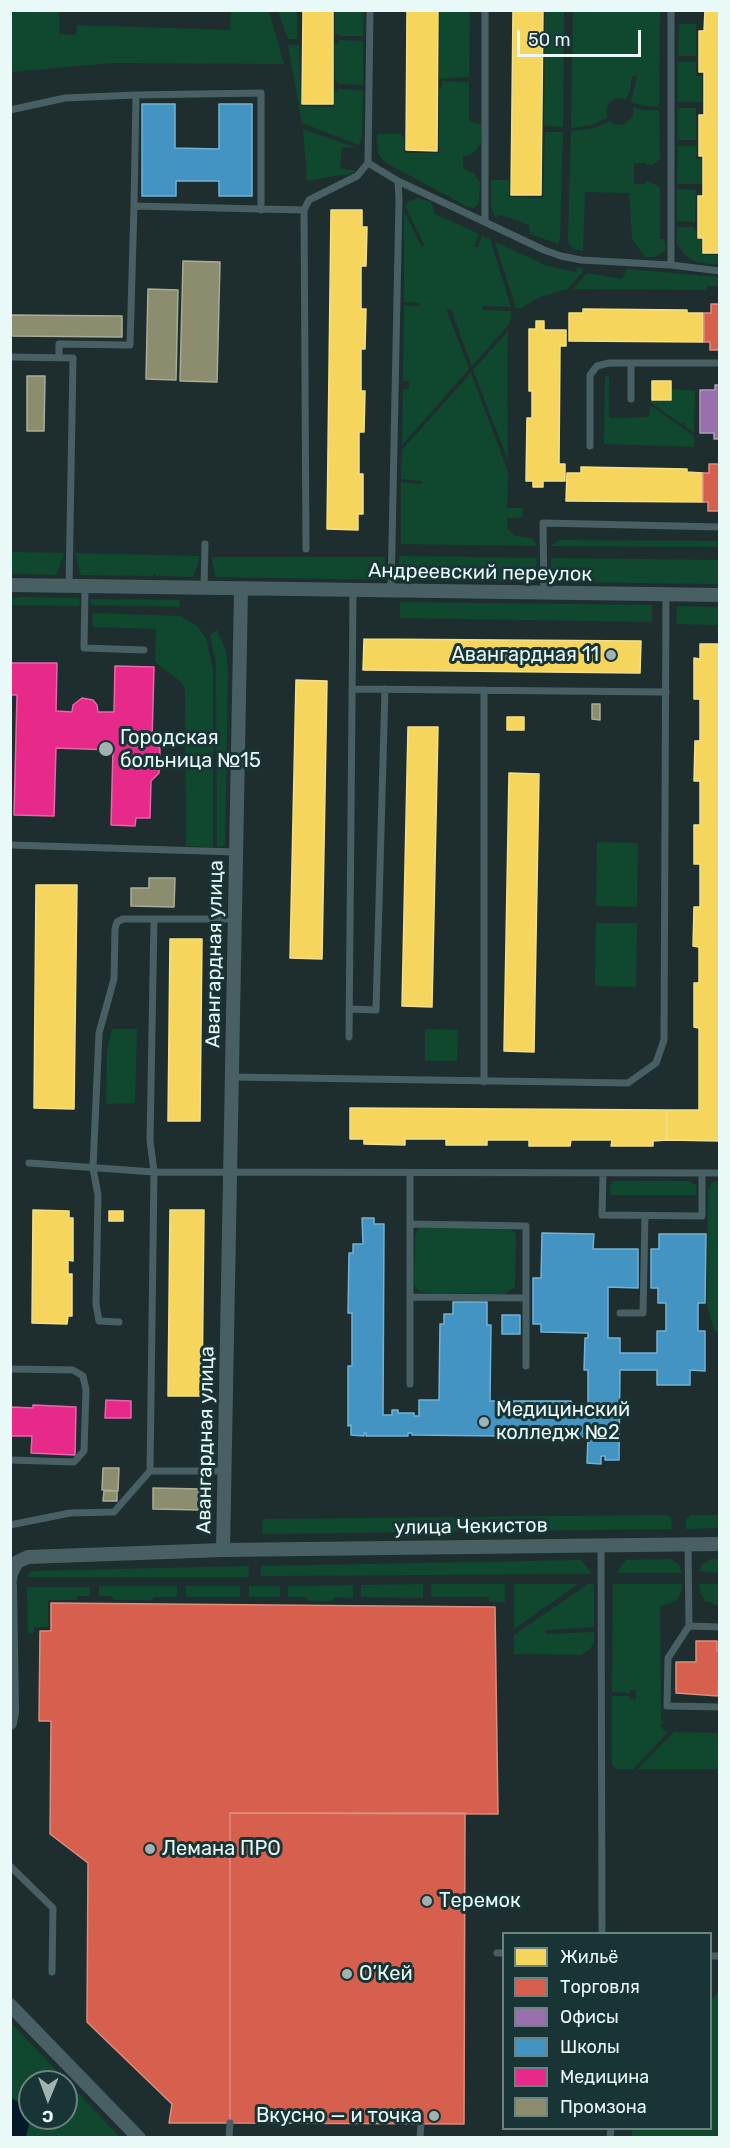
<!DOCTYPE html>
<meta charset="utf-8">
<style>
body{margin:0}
#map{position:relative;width:730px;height:2148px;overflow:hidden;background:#1e2e2e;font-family:Rubik,sans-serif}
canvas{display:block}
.frame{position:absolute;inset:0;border:12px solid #e8f9f8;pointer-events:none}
.legend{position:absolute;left:502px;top:1932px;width:210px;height:198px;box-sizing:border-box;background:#183434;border:2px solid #6b8382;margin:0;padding:8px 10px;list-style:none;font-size:18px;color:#e8f9f8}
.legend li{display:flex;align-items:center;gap:12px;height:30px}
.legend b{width:30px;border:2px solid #6b8382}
.north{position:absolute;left:18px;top:2070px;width:60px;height:60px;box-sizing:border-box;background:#183434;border:2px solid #6b8382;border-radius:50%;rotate:181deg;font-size:16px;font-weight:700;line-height:24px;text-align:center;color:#e8f9f8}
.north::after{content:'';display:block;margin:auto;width:21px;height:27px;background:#a1b2b1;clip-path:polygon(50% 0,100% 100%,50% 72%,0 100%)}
.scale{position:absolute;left:517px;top:30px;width:124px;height:27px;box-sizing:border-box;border:3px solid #e8f9f8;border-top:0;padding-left:8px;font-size:18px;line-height:21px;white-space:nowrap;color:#e8f9f8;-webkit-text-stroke:4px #183434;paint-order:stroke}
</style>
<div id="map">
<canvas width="730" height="2148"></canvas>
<div class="frame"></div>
<ul class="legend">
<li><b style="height:16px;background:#f6d55c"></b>Жильё</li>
<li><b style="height:16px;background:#d6604d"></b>Торговля</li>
<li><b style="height:16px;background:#9970ab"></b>Офисы</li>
<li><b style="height:16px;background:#4393c3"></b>Школы</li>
<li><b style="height:16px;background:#e7298a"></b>Медицина</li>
<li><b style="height:16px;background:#8c8c6e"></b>Промзона</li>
</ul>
<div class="north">С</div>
<div class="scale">50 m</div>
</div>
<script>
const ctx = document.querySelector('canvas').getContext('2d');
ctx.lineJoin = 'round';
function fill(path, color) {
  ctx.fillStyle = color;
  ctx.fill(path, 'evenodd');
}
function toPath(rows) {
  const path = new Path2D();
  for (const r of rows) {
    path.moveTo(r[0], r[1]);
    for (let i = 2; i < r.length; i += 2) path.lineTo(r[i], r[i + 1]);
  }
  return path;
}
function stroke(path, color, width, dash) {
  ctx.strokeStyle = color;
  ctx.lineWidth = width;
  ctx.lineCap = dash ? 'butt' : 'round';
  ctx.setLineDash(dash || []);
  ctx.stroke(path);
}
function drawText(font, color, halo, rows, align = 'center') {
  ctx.font = font + ' Rubik,sans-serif';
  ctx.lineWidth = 6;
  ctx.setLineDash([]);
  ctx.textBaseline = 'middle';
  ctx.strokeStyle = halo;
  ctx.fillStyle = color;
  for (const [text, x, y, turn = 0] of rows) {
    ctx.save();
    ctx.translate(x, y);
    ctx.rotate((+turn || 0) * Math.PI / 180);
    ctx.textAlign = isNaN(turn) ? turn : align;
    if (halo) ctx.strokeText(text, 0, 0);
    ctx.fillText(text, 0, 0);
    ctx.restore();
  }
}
const green = toPath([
 [11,10,59,11,59,34,76,35,77,25,230,30,231,11,269,11,284,64,113,63,11,72],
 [278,11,297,11,297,39,288,39],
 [335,11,364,11,363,36,338,36,338,34,335,34],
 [440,11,470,11,469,77,439,79],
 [545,11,564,11,563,127,544,126],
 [573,11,660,11,659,107,645,106,631,102,637,76,632,76,630,90,626,99,616,98,608,104,606,111,608,117,593,125,571,128],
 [679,24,696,24,696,56,678,56],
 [338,40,363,41,363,85,338,84,338,82,335,81,334,43,338,44],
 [288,45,299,45,301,106,334,107,334,92,338,92,338,89,363,90,362,137,359,145,302,123],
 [678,62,696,62,696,76,702,76,702,102,678,102],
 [442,81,469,82,469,121,482,125,481,142,478,148,470,155,463,157,463,169,475,174,480,183,479,203,474,208,468,207,388,164,383,160,378,153,377,134,401,134,402,137,404,137,405,153,439,153,439,89,442,88],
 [633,107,644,110,659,110,660,159,652,165,646,165,646,163,634,163,634,184,645,184,645,182,650,182,660,187,660,239,664,239,666,250,655,257,645,257,632,239,629,193,585,192,583,251,574,249,569,245,568,238,571,131,595,128,610,121,617,125,625,124,633,116],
 [678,108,696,108,696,140,678,140],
 [303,129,357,148,342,147,340,168,356,171,349,175,339,175,307,181],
 [545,132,563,132,560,239,558,244,530,234,529,225,501,215,495,217,491,206,491,180,509,180,509,197,543,198],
 [678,146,697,146,696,159,702,159,702,184,677,184],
 [677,189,696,190,695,222,677,221],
 [417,198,431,202,435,214,479,234,474,247,478,247,482,236,490,239,511,307,483,306,483,310,511,311,510,323,472,366,451,309,446,309,469,369,402,445,403,389,409,389,409,381,403,381,404,305,420,306,420,303,404,302,404,211,421,246,425,246,405,206,408,202],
 [677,227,694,227,694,230,696,230,697,239,702,240,702,254,719,255,719,265,696,262,685,255,677,244],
 [495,242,548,266,576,272,577,267,583,268,582,273,567,289,540,297,521,308,516,308],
 [627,269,719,277,719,286,707,286,707,290,573,289,587,273,622,279],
 [508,331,507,371,508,460,473,370],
 [471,373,508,472,507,508,523,508,522,518,507,518,507,528,515,536,532,538,537,546,401,544,401,482,422,484,422,481,401,479,402,450],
 [607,375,609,378,609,418,649,417,650,405,694,436,694,447,604,444,605,378],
 [672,389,695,391,694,433,684,425,685,423,683,422,681,424,650,402,651,400,671,401],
 [559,540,719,541,720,547,551,546],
 [11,552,64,553,64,554,56,575,11,574],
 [75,553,199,556,199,561,193,577,162,576,160,575,156,576,156,574,153,574,153,576,81,575],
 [399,556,537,558,536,573,532,582,399,580],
 [212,557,385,557,385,580,215,577],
 [551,558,719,560,719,584,555,582,551,573],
 [20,597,79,598,80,604,79,606,11,605,11,599],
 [92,599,180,600,179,607,92,605,90,601],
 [400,602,652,605,652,622,400,618],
 [677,606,719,607,719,625,676,624],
 [93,613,180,616,197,626,206,638,213,669,213,847,186,846,185,689,181,682,155,662,156,629,96,627,92,625],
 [217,630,226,651,228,673,225,846,217,847,216,663,210,635],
 [597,842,638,843,637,907,596,906],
 [596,923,637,923,636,987,595,986],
 [112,1029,137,1029,135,1103,106,1104,107,1049],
 [425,1029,458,1030,457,1061,425,1061],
 [614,1181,689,1181,696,1185,696,1195,610,1195,610,1185],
 [719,1181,720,1332,719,1332,714,1331,707,1304,708,1190,712,1182],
 [422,1228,503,1228,513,1231,516,1234,516,1239,515,1287,505,1294,427,1293,418,1290,414,1284,415,1236,418,1229],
 [665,1515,671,1518,672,1529,262,1534,263,1519],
 [690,1515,719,1515,719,1528,686,1529,686,1520],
 [671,1559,679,1565,682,1573,616,1573,626,1560],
 [711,1559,719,1559,719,1573,699,1571,702,1565],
 [581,1560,592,1574,261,1576,261,1566],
 [249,1566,248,1577,27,1577,31,1571],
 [423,1584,423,1598,361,1597,361,1585],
 [431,1584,505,1584,505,1602,489,1602,489,1597,431,1597],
 [514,1584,578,1584,514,1629],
 [588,1584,594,1584,594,1627,546,1630,546,1634,594,1632,594,1643,589,1650,581,1655,514,1654,514,1635],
 [613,1584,682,1584,681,1592,677,1600,668,1604,660,1606,661,1719,664,1722,660,1726,666,1732,671,1729,633,1769,615,1769,615,1766,612,1766,612,1696,629,1696,630,1700,636,1699,636,1690,630,1690,630,1693,612,1692],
 [699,1584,719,1584,719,1606,705,1601,701,1594],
 [353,1585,353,1598,334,1597,333,1601,308,1601,307,1597,288,1597,288,1586],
 [99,1586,177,1586,177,1597,155,1597,150,1600,115,1600,111,1596,99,1596],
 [186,1586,240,1586,240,1597,186,1597],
 [249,1586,280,1586,280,1597,249,1597],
 [27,1587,90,1587,90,1596,77,1596,77,1600,48,1600,48,1627,34,1627,34,1633,28,1633],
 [674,1732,719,1733,719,1769,638,1769],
 [719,1991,719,2137,632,2137,632,2129,710,2128,711,2000],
 [11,2023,120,2137,11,2137],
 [30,2082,66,2082,66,2118,30,2118]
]);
const water = toPath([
 [11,2098,20,2103,29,2125,26,2137,11,2137]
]);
const homes = toPath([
 [303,10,333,10,333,104,302,104,303,10],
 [407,10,438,10,437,151,406,150,407,10],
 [513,10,543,10,541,195,511,195,513,10],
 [705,10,720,10,720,253,703,253,703,238,698,238,698,196,703,196,703,156,699,156,699,115,704,115,704,72,699,72,699,31,704,31,705,10],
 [331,210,362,210,362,227,367,227,366,266,361,266,361,309,366,309,365,349,361,349,361,391,365,391,364,432,359,432,359,474,363,474,363,514,358,514,358,530,327,529,331,210],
 [583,309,687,310,687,313,703,313,703,342,569,341,569,313,583,313,583,309],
 [536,321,544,321,544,330,566,330,566,346,560,346,559,464,565,464,565,481,543,481,543,487,533,487,533,481,526,481,527,418,532,418,532,391,529,391,529,329,536,329,536,321],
 [652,381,671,381,671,400,652,400,652,381],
 [581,467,687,469,687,472,703,473,703,502,566,501,567,473,581,473,581,467],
 [364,639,641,641,640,673,363,670,364,639],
 [700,644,720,644,720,1141,667,1140,667,1110,699,1110,699,1028,694,1027,694,983,699,983,699,947,693,946,694,907,700,907,700,864,694,864,694,825,700,825,700,781,694,781,695,741,700,741,700,699,694,699,694,658,700,659,700,644],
 [296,680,327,681,322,959,290,958,296,680],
 [507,717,524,717,524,730,507,730,507,717],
 [408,727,438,727,432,1007,402,1006,408,727],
 [509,773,539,774,534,1052,504,1051,509,773],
 [36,885,77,885,74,1109,34,1108,36,885],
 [170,939,202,939,200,1121,168,1121,170,939],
 [350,1108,667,1110,667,1140,653,1141,653,1146,611,1146,612,1140,571,1140,570,1146,529,1146,529,1140,487,1140,487,1145,446,1145,446,1139,405,1139,405,1145,364,1144,364,1139,350,1139,350,1108],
 [33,1210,69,1211,69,1218,73,1218,73,1261,68,1260,68,1274,72,1274,72,1316,68,1316,67,1324,32,1323,33,1210],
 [170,1210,204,1210,202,1396,168,1396,170,1210],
 [109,1211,123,1211,123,1221,109,1221,109,1211]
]);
const shops = toPath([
 [711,304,720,304,720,350,710,350,710,342,704,342,704,313,711,313,711,304],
 [709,464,720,464,720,511,708,511,708,502,703,502,703,473,709,473,709,464],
 [51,1603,495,1607,498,1814,230,1813,230,2123,169,2123,172,2104,87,2022,88,1863,50,1834,51,1721,39,1721,40,1631,51,1631,51,1603],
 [696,1641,717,1641,717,1651,720,1651,718,1696,676,1693,676,1662,696,1662,696,1641],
 [230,1813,465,1813,464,2124,230,2123,230,1813]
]);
const offices = toPath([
 [715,385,720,385,720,439,714,439,714,433,700,433,700,390,715,390,715,385]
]);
const schools = toPath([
 [142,104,175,104,175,148,219,149,219,104,252,104,252,196,219,196,219,181,176,181,176,196,142,196,142,104],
 [362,1218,374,1218,374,1224,384,1224,383,1415,392,1415,392,1410,398,1410,398,1413,414,1413,414,1416,419,1416,419,1400,439,1400,440,1324,444,1324,444,1314,453,1314,453,1302,487,1302,487,1325,491,1325,490,1401,571,1401,571,1405,588,1405,588,1370,584,1370,585,1338,588,1338,588,1333,541,1332,541,1324,533,1324,533,1278,541,1278,542,1233,594,1234,593,1249,638,1249,638,1288,608,1287,608,1338,620,1338,620,1353,657,1353,657,1331,666,1331,666,1303,658,1303,658,1288,651,1288,651,1249,659,1249,659,1234,706,1234,705,1303,698,1303,698,1331,705,1331,705,1371,690,1370,690,1385,657,1385,657,1370,620,1370,619,1460,605,1460,605,1456,601,1456,601,1464,587,1463,588,1437,412,1435,412,1433,408,1433,408,1436,366,1436,366,1433,364,1433,364,1436,351,1435,351,1425,348,1426,348,1366,352,1366,352,1313,348,1313,349,1253,353,1253,353,1244,363,1244,362,1218],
 [502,1315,520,1315,520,1334,502,1334,502,1315]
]);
const health = toPath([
 [10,663,57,663,56,711,72,712,73,705,82,698,93,700,97,705,98,712,114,712,115,666,154,667,152,741,154,741,160,749,159,773,151,781,150,818,136,818,135,826,111,825,113,750,56,748,54,816,14,815,17,695,10,695,10,663],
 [106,1400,131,1401,131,1418,105,1418,106,1400],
 [33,1405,76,1407,75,1455,31,1453,32,1436,10,1436,10,1407,33,1408,33,1405]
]);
const industry = toPath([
 [183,261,220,262,217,382,180,381,183,261],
 [148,289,178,290,176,380,146,379,148,289],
 [10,315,122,316,122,337,10,336,10,315],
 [27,376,45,376,44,431,27,431,27,376],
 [592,704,600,704,600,720,592,719,592,704],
 [149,878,175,878,174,907,131,906,131,888,149,888,149,878],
 [103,1468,119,1468,118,1491,102,1490,103,1468],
 [153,1488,201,1489,200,1510,153,1509,153,1488],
 [104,1491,117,1491,117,1501,103,1501,104,1491]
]);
const service = toPath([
 [370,10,368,163,398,181,544,250,561,256,581,260,671,265,720,271],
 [136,95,261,93,261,210],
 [10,110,65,98,136,95,134,206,304,210],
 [485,221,485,10],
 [671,265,671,10],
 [10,357,73,358,69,586],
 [59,358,59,344,130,345,134,206],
 [631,363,631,399],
 [590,446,590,375,597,366,609,363,720,363],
 [306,549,304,210,309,200,357,176,368,163],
 [85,587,84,648,144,650],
 [204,588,205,544],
 [391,592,399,199,398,181],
 [544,593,543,523,720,527],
 [352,689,666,692],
 [484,690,484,1082],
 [10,845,236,852],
 [154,919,150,1140,154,1172,150,1471,225,1471],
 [349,1009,376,1010,385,689],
 [349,1037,353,591],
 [232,1077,628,1083,656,1063,664,1040,666,594],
 [29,1163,154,1172,720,1173],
 [603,1173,602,1215,702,1216,702,1173],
 [410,1224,526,1226,526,1366],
 [410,1297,526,1298],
 [620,1313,643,1313,645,1216],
 [119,1322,99,1321,96,1304,98,1195,93,1168,99,1033,114,979,115,929,117,922,123,919,235,919],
 [10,1369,73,1370,83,1376,86,1390,84,1451,74,1462,10,1460],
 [410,1384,410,1173],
 [10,1525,70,1513,114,1512,150,1471],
 [688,1544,689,1626,668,1658,667,1706,720,1707],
 [601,1545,602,1934],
 [689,1626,720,1627],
 [10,1866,53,1908,52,1972],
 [497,1953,504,1953],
 [710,1956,720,1956],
 [229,2138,230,2123],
 [420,2138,421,2124],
 [610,2138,611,2128]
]);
const minor = toPath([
 [10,585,720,595],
 [223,1550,241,590],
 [10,1580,11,1573,17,1562,28,1557,223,1550,720,1544],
 [10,1585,12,1712,10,1723],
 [10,2005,139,2138]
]);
const markers = [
 [611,655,6,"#a1b2b1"],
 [106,749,8,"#a1b2b1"],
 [484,1422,6,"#a1b2b1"],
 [150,1849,6,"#a1b2b1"],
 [427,1901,6,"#a1b2b1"],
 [347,1974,6,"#a1b2b1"],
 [434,2116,6,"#a1b2b1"]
];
const streetNames = [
 ["Андреевский переулок",480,573,1],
 ["Авангардная улица",215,954,-89],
 ["Авангардная улица",206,1440,-89],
 ["улица Чекистов",471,1527,-1]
];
const poiNames = [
 ["Авангардная 11",599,655,"right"],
 ["Городская",120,738],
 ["больница №15",120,761],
 ["Медицинский",496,1410],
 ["колледж №2",496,1433],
 ["Лемана ПРО",162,1849],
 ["Теремок",439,1901],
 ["О’Кей",359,1974],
 ["Вкусно — и точка",422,2116,"right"]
];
fill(green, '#10482f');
fill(water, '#031a26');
fill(homes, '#f6d55c');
stroke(homes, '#f2e08b', 1.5);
fill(shops, '#d6604d');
stroke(shops, '#db8e80', 1.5);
fill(offices, '#9970ab');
stroke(offices, '#b199c2', 1.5);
fill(schools, '#4393c3');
stroke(schools, '#74b2d3', 1.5);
fill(health, '#e7298a');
stroke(health, '#e767ab', 1.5);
fill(industry, '#8c8c6e');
stroke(industry, '#a8ad97', 1.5);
stroke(service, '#485f64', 7);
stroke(minor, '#485f64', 14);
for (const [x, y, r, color] of markers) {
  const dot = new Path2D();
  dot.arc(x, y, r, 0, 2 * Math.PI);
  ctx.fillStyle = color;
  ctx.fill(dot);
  stroke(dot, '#183434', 2);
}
drawText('20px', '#e8f9f8', '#183434', streetNames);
drawText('20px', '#e8f9f8', '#183434', poiNames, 'left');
</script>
